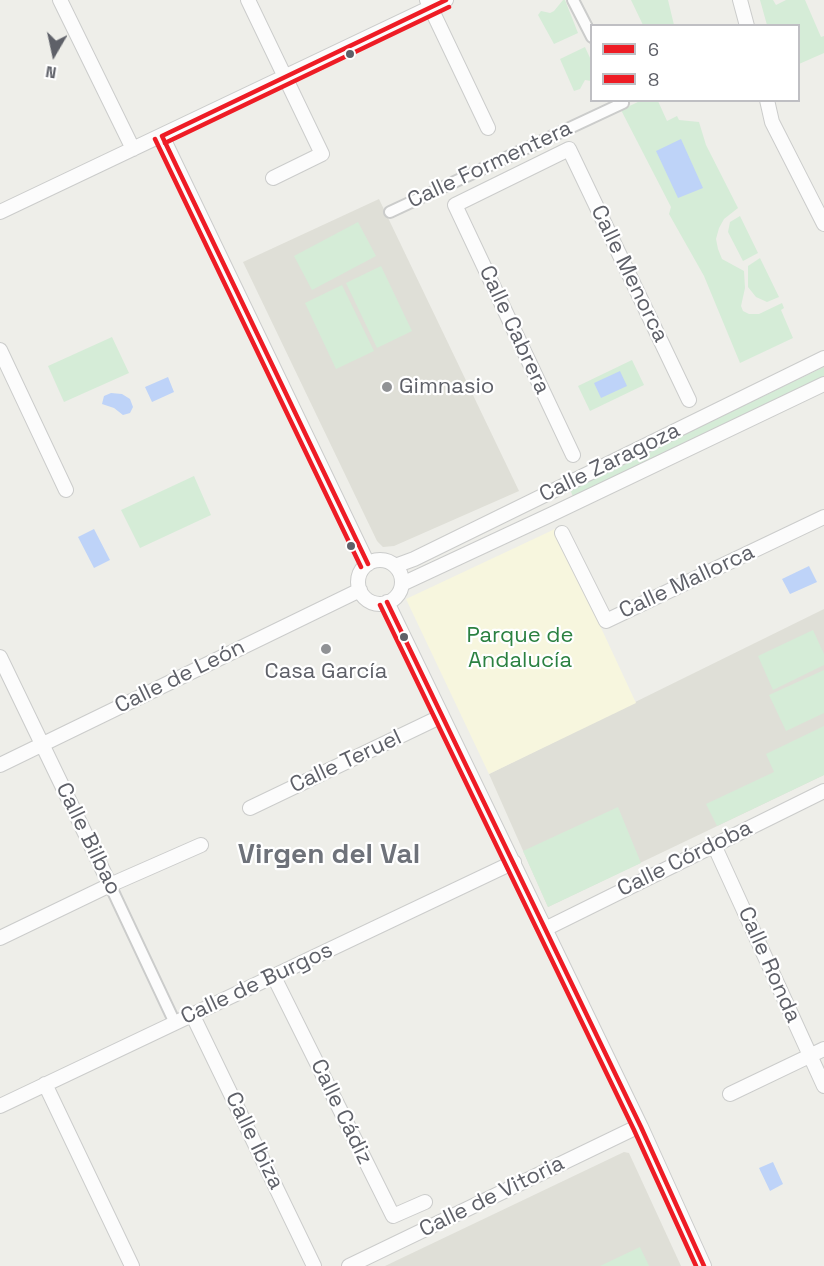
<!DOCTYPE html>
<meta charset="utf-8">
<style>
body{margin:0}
#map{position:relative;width:824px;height:1266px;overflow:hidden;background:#eeeee9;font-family:"Space Grotesk",sans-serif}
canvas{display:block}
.legend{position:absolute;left:590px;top:24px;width:210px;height:78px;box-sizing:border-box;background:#fff;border:2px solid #bfbfc3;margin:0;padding:8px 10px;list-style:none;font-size:18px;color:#5e6068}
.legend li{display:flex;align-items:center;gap:12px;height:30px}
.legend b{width:30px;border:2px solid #bfbfc3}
.north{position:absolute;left:24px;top:24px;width:60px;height:60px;-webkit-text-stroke:4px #fff;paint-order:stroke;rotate:189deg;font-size:16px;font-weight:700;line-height:24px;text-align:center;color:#5e6068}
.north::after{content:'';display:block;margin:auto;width:21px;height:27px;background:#5e6068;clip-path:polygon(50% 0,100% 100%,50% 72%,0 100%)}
</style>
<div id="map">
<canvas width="824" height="1266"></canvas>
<ul class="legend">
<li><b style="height:8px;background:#ee1c25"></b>6</li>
<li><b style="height:8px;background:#ee1c25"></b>8</li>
</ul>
<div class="north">N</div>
</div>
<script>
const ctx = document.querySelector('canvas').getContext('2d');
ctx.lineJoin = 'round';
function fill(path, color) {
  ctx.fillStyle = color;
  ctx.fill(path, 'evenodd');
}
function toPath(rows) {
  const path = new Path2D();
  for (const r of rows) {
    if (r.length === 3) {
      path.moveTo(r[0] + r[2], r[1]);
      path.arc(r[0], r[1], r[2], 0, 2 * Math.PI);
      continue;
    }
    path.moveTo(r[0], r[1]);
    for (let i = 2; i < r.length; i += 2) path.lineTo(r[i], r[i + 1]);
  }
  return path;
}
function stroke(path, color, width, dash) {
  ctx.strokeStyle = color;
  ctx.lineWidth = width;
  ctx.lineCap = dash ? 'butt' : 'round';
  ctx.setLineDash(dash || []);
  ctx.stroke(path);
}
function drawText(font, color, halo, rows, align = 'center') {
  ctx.font = font + ' "Space Grotesk",sans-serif';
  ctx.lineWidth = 4.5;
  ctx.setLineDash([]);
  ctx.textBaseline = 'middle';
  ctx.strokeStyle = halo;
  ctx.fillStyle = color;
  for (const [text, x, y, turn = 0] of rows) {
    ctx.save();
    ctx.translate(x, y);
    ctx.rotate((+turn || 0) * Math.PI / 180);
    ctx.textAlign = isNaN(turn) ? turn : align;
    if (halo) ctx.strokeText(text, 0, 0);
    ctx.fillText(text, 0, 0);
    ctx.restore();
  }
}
const education = toPath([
 [379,199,519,491,394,546,383,547,377,541,243,262],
 [824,609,824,775,548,907,489,774],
 [624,1152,629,1153,681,1266,385,1266]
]);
const green = toPath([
 [563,0,565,0,578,33,554,44,538,15,541,11,550,13,554,11],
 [631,0,668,0,674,25,643,25],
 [760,0,773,0,776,5,786,0,805,0,821,37,824,36,824,53,799,64,798,26,767,25],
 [585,47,591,60,591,81,585,80,580,89,574,91,560,59],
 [640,101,658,101,667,121,677,116,679,120,699,122,706,145,738,208,724,219,719,228,716,239,718,249,722,259,744,271,745,288,741,306,743,311,749,314,759,314,782,303,784,308,781,310,793,338,740,363,704,276,669,214,671,207,621,110],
 [740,216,758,253,743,261,728,232,730,222],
 [358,222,376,256,312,290,294,256],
 [760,258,779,297,767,302,756,297,748,287,748,266],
 [381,266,412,331,377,348,346,283],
 [342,285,374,351,336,369,305,303],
 [112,337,129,373,64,402,48,366],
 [632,360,644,385,590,411,578,386],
 [824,367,824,376,573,497,570,489],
 [194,476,211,515,140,548,121,510],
 [813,630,824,654,824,665,773,690,758,656],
 [824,670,824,713,786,731,769,695],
 [824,726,824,775,717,826,706,804,774,772,766,754],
 [618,807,641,863,548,907,523,851],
 [640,1247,649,1266,600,1266]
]);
const sand = toPath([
 [555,529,636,703,489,774,406,599]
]);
const water = toPath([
 [681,139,703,188,678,198,656,151],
 [620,371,627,386,601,398,594,383],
 [168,377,174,392,152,402,145,387],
 [111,393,122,394,130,399,133,407,130,413,123,415,114,408,102,404,104,396],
 [94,529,110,560,94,568,78,537],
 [809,566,817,582,790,594,782,579],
 [773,1162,783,1184,770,1191,759,1168]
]);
const pedestrian = toPath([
 [573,0,592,37],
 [390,212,623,103,622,100],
 [110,885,175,1023]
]);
const minor = toPath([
 [60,0,133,149],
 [248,0,322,154,273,178],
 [427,0,488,128],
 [740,0,747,26],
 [767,100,772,122,824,224],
 [162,136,368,564],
 [0,212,446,0],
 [0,350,66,490],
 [573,455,455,205,569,149,689,400],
 [562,533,606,621,824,517],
 [380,582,22],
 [395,566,414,559,824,358],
 [402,584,550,515,824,384],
 [387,602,641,1127,704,1266],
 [0,657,110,885],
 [0,765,360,590],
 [250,808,442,716],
 [714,845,824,1086],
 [545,929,824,791],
 [0,938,110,885,201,845],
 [274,977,393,1216,425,1202],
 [193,1016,314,1266],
 [45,1084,132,1266],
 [730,1094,824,1049],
 [0,1106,514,862],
 [349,1266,635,1128,641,1127]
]);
const bus1 = toPath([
 [162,136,368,564],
 [162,136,446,0],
 [387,602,641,1127,704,1266]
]);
const bus2 = toPath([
 [155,139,361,567],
 [165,143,449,7],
 [380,605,634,1130,696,1266]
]);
const markers = [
 [350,54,5,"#5e6068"],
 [387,387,6,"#909295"],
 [351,546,5,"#5e6068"],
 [404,637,5,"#5e6068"],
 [326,649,6,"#909295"]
];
const streetNames = [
 ["Calle Formentera",490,165,-25],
 ["Calle Menorca",629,274,64],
 ["Calle Cabrera",514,330,65],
 ["Calle Zaragoza",610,463,-26],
 ["Calle Mallorca",687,582,-25],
 ["Calle de León",180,677,-26],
 ["Calle Teruel",346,762,-25],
 ["Calle Bilbao",88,839,64],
 ["Calle Córdoba",685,859,-26],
 ["Calle Ronda",769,965,66],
 ["Calle de Burgos",257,984,-25],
 ["Calle Cádiz",341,1112,64],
 ["Calle Ibiza",254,1141,64],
 ["Calle de Vitoria",492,1197,-26]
];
const poiNames = [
 ["Gimnasio",399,387],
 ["Casa García",326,672,"center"]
];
const parkNames = [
 ["Parque de",520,636],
 ["Andalucía",520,661]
];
const districtNames = [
 ["Virgen del Val",329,855]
];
fill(education, '#dfdfd7');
fill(green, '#d5ecd7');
fill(sand, '#f7f6de');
fill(water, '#bed3f8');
stroke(pedestrian, '#cbcccb', 14);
stroke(minor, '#cbcccb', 16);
stroke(pedestrian, '#fcfcfc', 10);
stroke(minor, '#fcfcfc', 14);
stroke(bus1, '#ee1c25', 4.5);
stroke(bus2, '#ee1c25', 4.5);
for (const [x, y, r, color] of markers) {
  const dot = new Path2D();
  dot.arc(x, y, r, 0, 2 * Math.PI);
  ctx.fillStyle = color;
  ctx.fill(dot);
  stroke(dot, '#fff', 2);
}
drawText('22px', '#5e6068', '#fff', streetNames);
drawText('22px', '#5e6068', '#fff', poiNames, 'left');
drawText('22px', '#2b8141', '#fff', parkNames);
drawText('bold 28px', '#6e727a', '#fff', districtNames);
</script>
